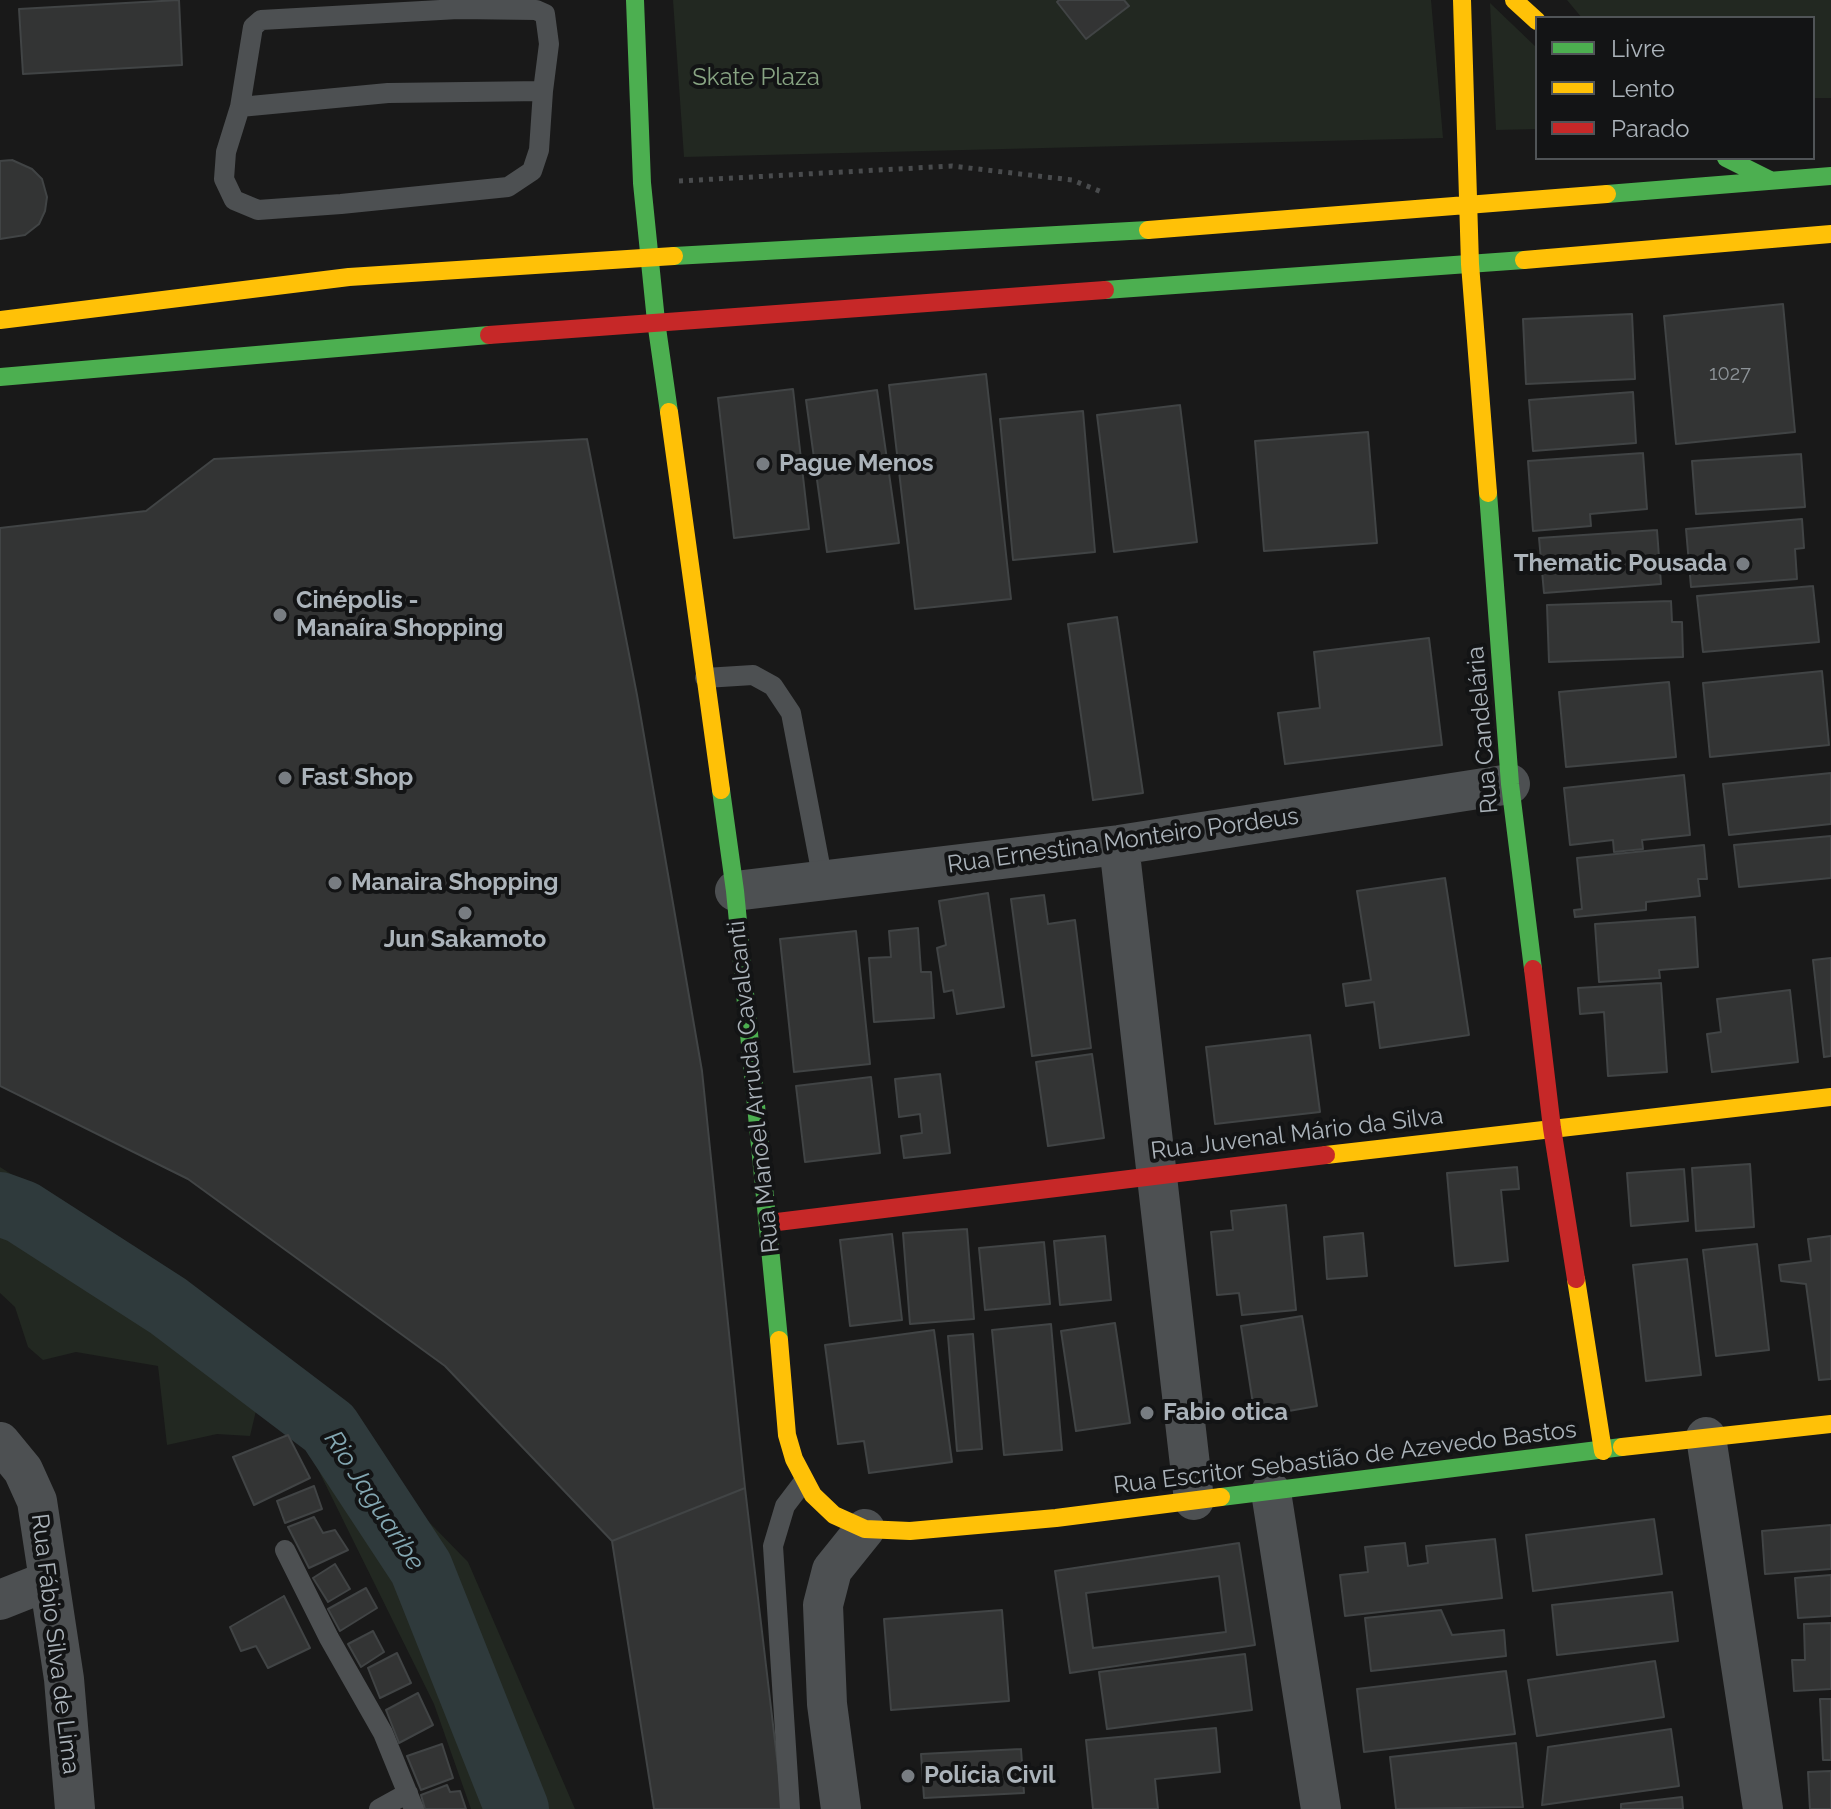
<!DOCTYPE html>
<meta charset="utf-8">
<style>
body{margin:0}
#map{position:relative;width:1831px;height:1809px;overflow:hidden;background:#191919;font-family:Raleway,sans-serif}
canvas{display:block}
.legend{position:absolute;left:1535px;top:16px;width:280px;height:144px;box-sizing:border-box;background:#131415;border:2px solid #505457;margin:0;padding:10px 14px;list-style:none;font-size:24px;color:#abb3ba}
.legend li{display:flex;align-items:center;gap:16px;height:40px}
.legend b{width:40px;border:2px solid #505457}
</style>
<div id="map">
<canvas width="1831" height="1809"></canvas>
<ul class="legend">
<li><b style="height:10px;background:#4caf50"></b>Livre</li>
<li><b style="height:10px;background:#ffc107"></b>Lento</li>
<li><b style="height:10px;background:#c62828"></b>Parado</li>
</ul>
</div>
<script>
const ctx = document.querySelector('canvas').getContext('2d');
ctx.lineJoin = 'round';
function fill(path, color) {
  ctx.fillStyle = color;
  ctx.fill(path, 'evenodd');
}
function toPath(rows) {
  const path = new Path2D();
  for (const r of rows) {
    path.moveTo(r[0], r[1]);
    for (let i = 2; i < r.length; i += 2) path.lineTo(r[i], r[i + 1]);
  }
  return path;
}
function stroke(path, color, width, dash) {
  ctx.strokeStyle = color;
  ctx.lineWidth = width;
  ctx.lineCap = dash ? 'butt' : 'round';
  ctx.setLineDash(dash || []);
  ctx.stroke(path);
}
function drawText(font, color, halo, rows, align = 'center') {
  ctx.font = font + ' Raleway,sans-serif';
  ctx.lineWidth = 8;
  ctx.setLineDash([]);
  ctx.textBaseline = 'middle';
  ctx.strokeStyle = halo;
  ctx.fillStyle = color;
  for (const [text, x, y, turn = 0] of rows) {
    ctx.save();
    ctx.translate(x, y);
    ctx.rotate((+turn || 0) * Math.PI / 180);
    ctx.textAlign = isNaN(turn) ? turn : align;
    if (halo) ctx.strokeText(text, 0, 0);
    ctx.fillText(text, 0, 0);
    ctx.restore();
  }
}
const green = toPath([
 [673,0,1431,0,1443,138,684,157],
 [1567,0,1831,0,1831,98,1813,98,1813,18,1582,18],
 [1490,3,1537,48,1537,129,1496,130],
 [0,1167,217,1305,468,1562,575,1809,471,1809,434,1704,306,1445,259,1398,250,1436,217,1434,167,1445,158,1366,76,1352,43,1360,28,1347,15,1307,0,1293]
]);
const river = toPath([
 [0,1204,22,1212,168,1306,329,1428,421,1568,517,1809]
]);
const building = toPath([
 [179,0,182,65,23,74,19,9,179,0],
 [1059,0,1124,0,1129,6,1086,39,1057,2,1059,0],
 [12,160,32,169,42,179,47,197,45,211,39,224,25,235,0,239,0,161,12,160],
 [1783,304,1795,432,1676,444,1664,316,1783,304],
 [1632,314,1635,379,1526,384,1523,319,1632,314],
 [986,374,1011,599,915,609,889,385,986,374],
 [793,389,809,529,734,538,718,398,793,389],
 [877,390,899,543,827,552,806,400,877,390],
 [1633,392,1636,443,1533,451,1529,400,1633,392],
 [1180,405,1197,542,1114,552,1097,415,1180,405],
 [1083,411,1095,552,1013,560,1000,419,1083,411],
 [1368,432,1377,543,1264,551,1255,441,1368,432],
 [587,439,637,695,702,1071,745,1488,612,1541,445,1366,188,1179,0,1086,0,528,146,511,214,459,587,439],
 [1643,453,1647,509,1590,514,1591,526,1533,531,1528,461,1643,453],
 [1801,454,1805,507,1696,514,1692,461,1801,454],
 [1802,519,1804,548,1795,549,1797,579,1691,587,1686,529,1802,519],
 [1657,530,1661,584,1544,593,1539,538,1657,530],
 [1813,586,1819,642,1703,652,1697,596,1813,586],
 [1671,601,1672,622,1682,622,1683,657,1549,662,1547,605,1671,601],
 [1117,617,1143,793,1093,800,1068,624,1117,617],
 [1429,638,1442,745,1285,764,1278,713,1320,708,1314,652,1429,638],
 [1822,671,1829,745,1710,757,1703,683,1822,671],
 [1669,682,1676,757,1566,767,1559,692,1669,682],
 [1831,773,1831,824,1729,835,1723,784,1831,773],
 [1684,775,1690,835,1642,840,1643,849,1614,852,1613,840,1570,845,1564,788,1684,775],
 [1831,836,1831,878,1739,887,1734,845,1831,836],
 [1704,845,1707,879,1698,879,1700,896,1646,902,1646,910,1575,917,1574,910,1582,909,1577,858,1704,845],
 [1445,878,1469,1035,1380,1048,1374,1002,1346,1006,1343,984,1371,980,1357,891,1445,878],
 [988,893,1004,1007,957,1014,953,990,944,992,937,948,946,945,939,901,988,893],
 [1044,895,1048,924,1075,920,1091,1048,1032,1056,1011,899,1044,895],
 [1695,917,1698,967,1659,970,1660,978,1599,982,1595,924,1695,917],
 [918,928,921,972,931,972,934,1018,874,1022,869,958,891,957,889,931,918,928],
 [856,931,870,1064,794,1072,780,939,856,931],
 [1831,958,1831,1056,1824,1057,1813,960,1831,958],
 [1661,983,1667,1072,1608,1076,1604,1012,1580,1014,1578,988,1661,983],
 [1790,990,1798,1062,1712,1072,1707,1034,1721,1032,1717,999,1790,990],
 [1310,1035,1320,1112,1215,1124,1206,1047,1310,1035],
 [1092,1054,1104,1138,1048,1146,1036,1062,1092,1054],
 [940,1074,950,1153,904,1158,901,1136,922,1133,920,1114,899,1117,895,1079,940,1074],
 [871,1077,880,1153,805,1162,796,1086,871,1077],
 [1750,1164,1754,1227,1696,1231,1692,1168,1750,1164],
 [1517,1167,1519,1189,1501,1190,1508,1261,1455,1266,1447,1173,1517,1167],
 [1684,1169,1688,1221,1631,1226,1627,1173,1684,1169],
 [1286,1205,1296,1310,1242,1315,1239,1293,1217,1295,1211,1232,1233,1230,1231,1211,1286,1205],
 [967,1229,974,1319,910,1324,903,1233,967,1229],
 [1363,1233,1367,1276,1327,1279,1324,1237,1363,1233],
 [892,1234,902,1320,850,1326,840,1240,892,1234],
 [1105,1236,1111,1300,1060,1305,1054,1241,1105,1236],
 [1831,1236,1831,1379,1819,1380,1806,1284,1781,1281,1779,1265,1811,1261,1808,1239,1831,1236],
 [1044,1242,1050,1304,985,1310,979,1248,1044,1242],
 [1757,1244,1769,1350,1716,1356,1703,1250,1757,1244],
 [1687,1259,1701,1375,1646,1381,1633,1265,1687,1259],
 [1302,1316,1317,1406,1255,1417,1241,1326,1302,1316],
 [1115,1323,1130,1423,1076,1431,1061,1331,1115,1323],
 [1051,1324,1062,1450,1004,1455,992,1330,1051,1324],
 [934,1330,952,1462,869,1473,864,1441,838,1444,825,1345,934,1330],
 [973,1334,982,1449,957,1451,948,1336,973,1334],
 [288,1435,310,1478,254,1505,233,1457,288,1435],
 [314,1486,322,1509,285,1523,277,1501,314,1486],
 [745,1488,783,1809,654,1809,612,1541,745,1488],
 [314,1517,323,1533,335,1530,348,1550,309,1568,288,1527,314,1517],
 [1654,1519,1662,1574,1533,1591,1526,1535,1654,1519],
 [1831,1525,1831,1569,1765,1574,1762,1531,1831,1525],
 [1495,1539,1502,1598,1345,1616,1340,1575,1368,1572,1365,1547,1405,1543,1408,1566,1428,1563,1426,1546,1495,1539],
 [1239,1543,1255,1645,1070,1673,1055,1571,1239,1543],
 [335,1564,350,1589,328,1602,313,1578,335,1564],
 [1831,1575,1831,1616,1798,1618,1795,1578,1831,1575],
 [1219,1576,1226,1632,1093,1648,1086,1593,1219,1576],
 [366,1588,377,1608,340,1631,328,1609,366,1588],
 [1672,1592,1678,1641,1557,1655,1552,1605,1672,1592],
 [284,1596,310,1648,268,1668,256,1646,241,1651,230,1627,284,1596],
 [1002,1610,1009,1701,891,1710,884,1619,1002,1610],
 [1441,1610,1452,1635,1504,1630,1506,1656,1371,1671,1365,1618,1441,1610],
 [1831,1623,1831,1689,1794,1691,1792,1660,1805,1660,1804,1624,1831,1623],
 [373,1631,384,1652,361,1667,348,1644,373,1631],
 [397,1653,411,1683,380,1698,368,1668,397,1653],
 [1245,1654,1252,1710,1107,1729,1099,1672,1245,1654],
 [1655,1661,1664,1717,1537,1736,1528,1680,1655,1661],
 [1506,1671,1515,1734,1364,1752,1357,1689,1506,1671],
 [418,1693,433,1725,399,1743,386,1710,418,1693],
 [1820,1699,1831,1699,1831,1760,1823,1760,1820,1699],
 [1216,1728,1220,1772,1155,1779,1158,1809,1093,1809,1086,1740,1216,1728],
 [1671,1729,1679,1786,1542,1805,1548,1747,1671,1729],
 [1516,1743,1523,1807,1396,1809,1390,1757,1516,1743],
 [442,1744,453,1778,421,1790,407,1756,442,1744],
 [1021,1749,1024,1793,924,1798,921,1754,1021,1749],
 [1831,1771,1831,1809,1810,1809,1808,1772,1831,1771],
 [447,1785,450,1792,460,1791,466,1809,425,1809,421,1795,447,1785],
 [1682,1797,1683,1809,1621,1809,1621,1804,1682,1797]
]);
const path = toPath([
 [679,181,952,166,1072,180,1102,192]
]);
const lane = toPath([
 [458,9,536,10,545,14,549,44,543,91,388,93,240,107,253,27,261,20,458,9],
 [240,107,226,152,224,179,234,200,258,210,341,204,508,187,532,171,539,150,543,91],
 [705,678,753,675,773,686,791,713,823,881],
 [285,1550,329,1638,383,1733,414,1809],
 [379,1809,408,1793],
 [790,1809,773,1546,785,1506,804,1481]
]);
const street = toPath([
 [1119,845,1194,1500],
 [735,891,1119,845,1510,784],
 [1706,1437,1763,1809],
 [0,1442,23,1470,37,1501,64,1679,75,1809],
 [1271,1492,1321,1809],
 [0,1600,48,1581],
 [841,1809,827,1704,823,1605,832,1570,865,1529]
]);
const fast = toPath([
 [635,0,642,183,656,321,669,412],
 [1726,158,1770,180],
 [1607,194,1831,176],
 [674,256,1148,230],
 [1105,290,1524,260],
 [0,377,489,335],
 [1488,493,1510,784,1533,969],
 [721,790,735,891,779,1340],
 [1221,1497,1622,1447]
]);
const slow = toPath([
 [1462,0,1470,264,1488,493],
 [1514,0,1537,21],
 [1148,230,1607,194],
 [1524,260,1831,234],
 [0,320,349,277,674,256],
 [669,412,721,790],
 [1326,1155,1831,1097],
 [1576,1279,1603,1451],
 [779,1340,787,1435,794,1459,813,1495,834,1515,865,1529,910,1531,1056,1518,1221,1497],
 [1622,1447,1831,1424]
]);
const jam = toPath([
 [489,335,1105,290],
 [1533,969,1552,1128,1576,1279],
 [769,1223,1326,1155]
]);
const markers = [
 [763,464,8,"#787d82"],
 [1743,564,8,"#787d82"],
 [280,615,8,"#787d82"],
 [285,778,8,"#787d82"],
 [335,883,8,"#787d82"],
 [465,913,8,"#787d82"],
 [1147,1413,8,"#787d82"],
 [908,1776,8,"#787d82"]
];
const numberNames = [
 ["1027",1730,374]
];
const parkNames = [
 ["Skate Plaza",756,78]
];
const poiNames = [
 ["Pague Menos",779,464],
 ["Thematic Pousada",1727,564,"right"],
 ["Cinépolis -",296,601],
 ["Manaíra Shopping",296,629],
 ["Fast Shop",301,778],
 ["Manaira Shopping",351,883],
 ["Jun Sakamoto",465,940,"center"],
 ["Fabio otica",1163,1413],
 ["Polícia Civil",924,1776]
];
const streetNames = [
 ["Rua Candelária",1483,730,-95],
 ["Rua Ernestina Monteiro Pordeus",1123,841,-8],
 ["Rua Manoel Arruda Cavalcanti",754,1087,-96],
 ["Rua Juvenal Mário da Silva",1297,1134,-7],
 ["Rua Escritor Sebastião de Azevedo Bastos",1345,1458,-7],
 ["Rua Fábio Silva de Lima",55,1644,83]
];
const waterNames = [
 ["Rio Jaguaribe",374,1501,57]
];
fill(green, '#222821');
stroke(river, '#2f3a3c', 64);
fill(building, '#333434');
stroke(building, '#414445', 2);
stroke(path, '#494b4d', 5, [4, 6]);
stroke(lane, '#4d5052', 20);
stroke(street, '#4d5052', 40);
stroke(fast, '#4caf50', 18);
stroke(slow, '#ffc107', 18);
stroke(jam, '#c62828', 18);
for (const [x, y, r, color] of markers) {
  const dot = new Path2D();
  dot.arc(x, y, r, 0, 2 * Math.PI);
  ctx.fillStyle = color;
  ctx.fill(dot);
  stroke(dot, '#131415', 3);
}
drawText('20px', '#8d9398', null, numberNames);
drawText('24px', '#88a483', '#131415', parkNames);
drawText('bold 24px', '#abb3ba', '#131415', poiNames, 'left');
drawText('24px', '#abb3ba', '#131415', streetNames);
drawText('italic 26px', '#84a8b3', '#131415', waterNames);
</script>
